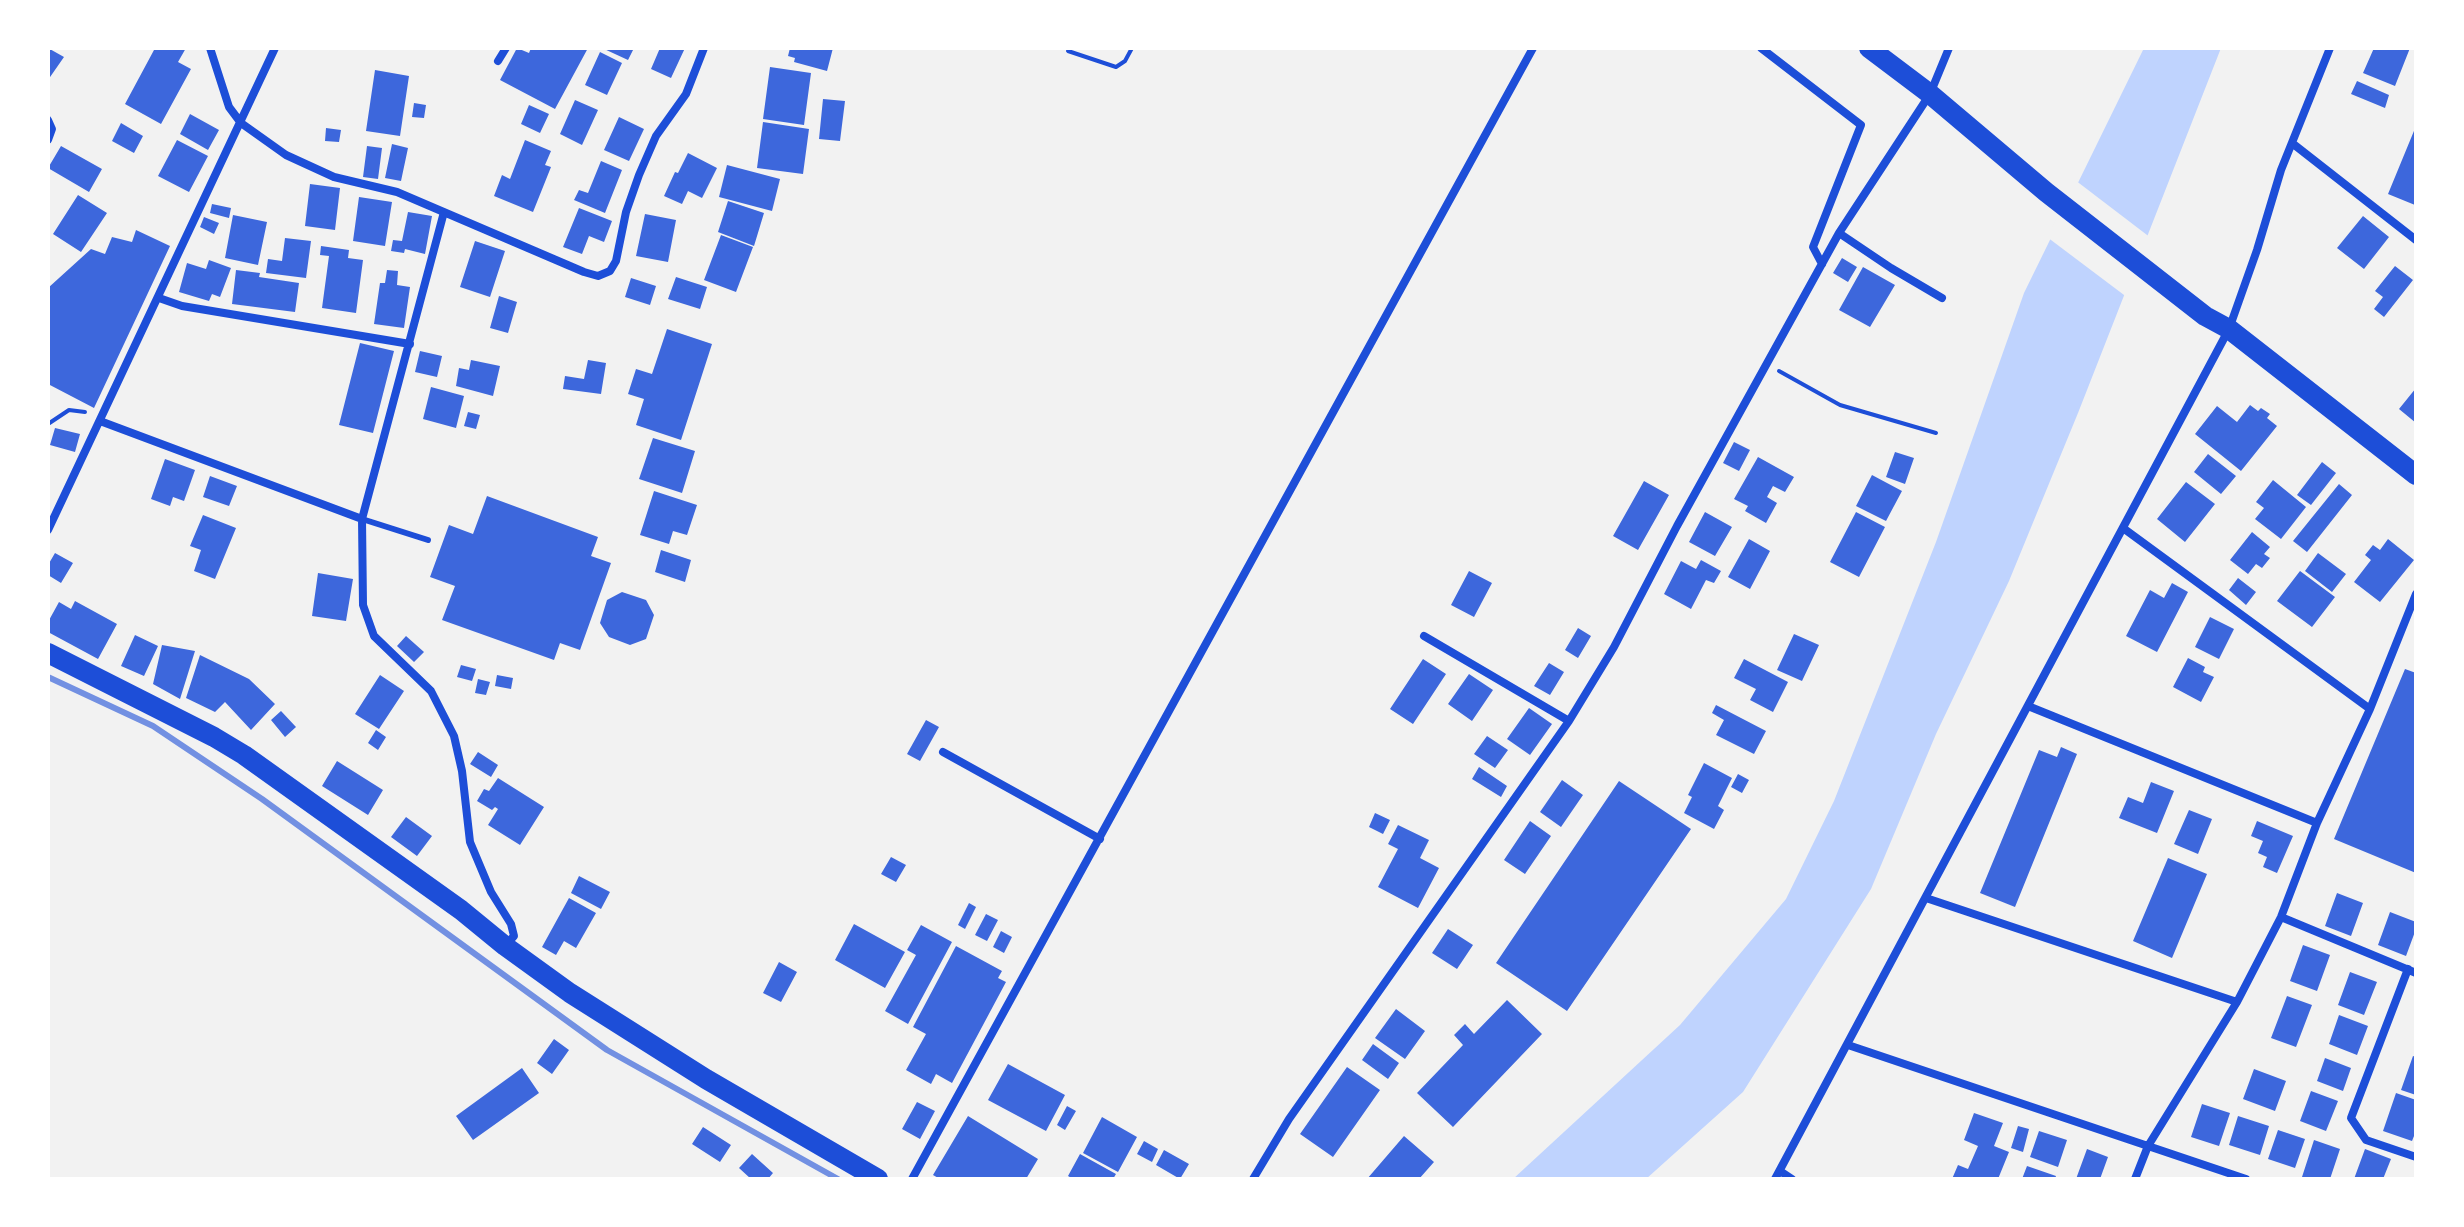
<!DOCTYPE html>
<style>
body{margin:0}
#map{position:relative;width:2464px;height:1227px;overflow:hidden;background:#f2f2f2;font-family:"Nunito Sans",sans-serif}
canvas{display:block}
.frame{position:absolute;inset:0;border:50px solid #fff;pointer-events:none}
</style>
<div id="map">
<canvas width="2464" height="1227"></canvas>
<div class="frame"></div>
</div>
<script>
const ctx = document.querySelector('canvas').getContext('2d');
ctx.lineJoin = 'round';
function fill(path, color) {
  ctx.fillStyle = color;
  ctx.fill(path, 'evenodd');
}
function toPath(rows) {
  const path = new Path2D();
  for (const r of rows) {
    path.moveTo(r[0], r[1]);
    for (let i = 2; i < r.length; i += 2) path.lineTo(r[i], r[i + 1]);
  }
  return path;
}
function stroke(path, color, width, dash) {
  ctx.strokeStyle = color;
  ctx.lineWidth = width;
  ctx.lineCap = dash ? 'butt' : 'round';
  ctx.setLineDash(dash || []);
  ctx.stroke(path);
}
const water = toPath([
 [2144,48,2221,48,2078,413,2009,581,1936,734,1871,889,1743,1092,1646,1179,1513,1179,1680,1025,1786,899,1834,801,1936,542,2024,293]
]);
const pier = toPath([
 [2075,180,2151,238,2128,298,2047,237]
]);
const building = toPath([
 [48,48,64,57,48,80],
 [150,48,186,48,178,62,191,69,161,124,125,104,154,50],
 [517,48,529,53,531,48,588,48,555,109,500,80],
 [602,48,634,48,628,60],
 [660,48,685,48,671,78,651,69],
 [790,48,833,48,827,71,794,62,795,58,788,56],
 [2374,48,2410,48,2395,86,2363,73],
 [600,52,622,63,607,95,585,85],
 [770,67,811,73,804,125,763,119],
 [375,70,409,76,400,136,366,131],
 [2357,81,2389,95,2385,108,2351,94],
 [823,99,845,101,840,141,819,139],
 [575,100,598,110,582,145,560,134],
 [414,103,426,105,424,118,412,117],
 [529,105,549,114,540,133,521,124],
 [190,114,219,130,208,150,180,134],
 [619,117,644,129,629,161,604,150],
 [763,122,809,129,803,174,757,168],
 [121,123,143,136,134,153,112,141],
 [2416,126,2416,203,2415,205,2388,194],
 [326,128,341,130,339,142,325,141],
 [177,140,208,156,189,192,158,176],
 [525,140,551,151,545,165,551,167,533,212,494,196,502,175,510,179],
 [392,144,408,148,401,181,385,178],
 [61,146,102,169,89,192,48,168],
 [367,146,382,148,378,179,363,177],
 [688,153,717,168,702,198,688,191,682,204,664,196,675,172,678,173],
 [601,161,622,170,605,213,574,200,579,190,588,193],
 [727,165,780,179,772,211,719,197],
 [310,184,340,188,335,230,305,226],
 [78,195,107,213,81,252,53,234],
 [359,197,392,202,385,246,353,241],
 [728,201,764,213,754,246,718,232],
 [212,204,231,208,229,218,210,213],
 [579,208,612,221,604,242,589,236,582,254,563,247],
 [408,212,432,216,425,254,405,249,404,253,391,251,393,240,402,241],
 [645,214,676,220,668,262,636,256],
 [233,215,267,222,258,265,225,258],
 [2363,216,2389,237,2364,269,2337,248],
 [204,217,219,223,214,234,200,227],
 [136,230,170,246,94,408,48,384,48,288,91,249,105,254,112,237,132,242],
 [721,235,753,247,736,292,704,280],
 [285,238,311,241,306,278,266,273,268,259,282,261],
 [475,241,505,251,490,297,460,287],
 [321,246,349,250,348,258,363,260,356,313,322,308,329,256,320,255],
 [1842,258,1857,267,1848,282,1833,273],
 [209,260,231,268,220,297,212,294,209,301,179,292,187,263,206,269],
 [2395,266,2413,280,2384,317,2374,309,2383,297,2375,291],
 [1863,267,1895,285,1870,327,1839,310],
 [236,270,260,273,259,277,299,283,295,312,232,304],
 [387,270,398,271,397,285,410,287,404,328,374,324,380,283,385,283],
 [676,277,707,287,700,309,668,299],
 [631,278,656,286,650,305,625,297],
 [499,296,517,302,508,333,490,328],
 [667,329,712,344,681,440,636,425,644,399,628,394,636,369,652,374],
 [360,343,394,351,373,433,339,425],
 [420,351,442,356,437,377,415,372],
 [471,360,500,366,493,396,456,386,459,368,469,370],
 [588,360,606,363,601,394,563,389,565,376,584,379],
 [431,387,464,396,456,428,423,419],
 [2416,388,2416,423,2399,409],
 [2250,405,2258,411,2261,408,2270,414,2267,418,2277,426,2241,471,2195,434,2217,406,2237,422],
 [468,412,480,415,476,429,464,426],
 [55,428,80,434,75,452,50,445],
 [653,438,695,451,682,493,639,479],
 [1734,442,1750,450,1739,471,1723,463],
 [1895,452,1914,458,1905,484,1886,477],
 [2208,454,2236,476,2221,494,2194,472],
 [1758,457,1794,477,1785,492,1773,486,1767,497,1777,503,1766,523,1745,511,1748,506,1734,499],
 [165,459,195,470,184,501,173,497,170,506,151,499],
 [2322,462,2336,473,2311,505,2297,495],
 [1872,475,1902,491,1886,521,1856,506],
 [210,476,237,486,229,506,203,497],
 [2273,480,2306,507,2281,539,2255,519,2264,508,2256,502],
 [1644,481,1669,495,1638,550,1613,536],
 [2186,482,2215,504,2185,542,2157,519],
 [2339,484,2352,495,2307,552,2293,541],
 [654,491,697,505,687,535,673,531,669,544,640,535],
 [487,496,598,537,591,556,611,563,580,650,560,643,554,660,442,620,455,586,430,577,449,525,473,534],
 [1705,512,1732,527,1715,556,1689,542],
 [1856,512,1885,527,1859,577,1830,562],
 [203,515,236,528,215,579,194,571,201,550,190,546],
 [2252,532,2270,547,2264,554,2270,558,2262,568,2256,564,2248,574,2230,560],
 [1749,539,1770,551,1750,589,1728,577],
 [2388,539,2414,560,2380,602,2354,582,2371,560,2365,555,2373,545,2380,550],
 [661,550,691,560,685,582,655,572],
 [55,553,73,563,61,583,48,575,48,565],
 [2318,553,2346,574,2332,592,2305,571],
 [1701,560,1721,571,1714,583,1706,580,1691,609,1664,594,1681,561,1696,569],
 [1469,571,1492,583,1474,617,1451,605],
 [2300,571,2335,597,2312,627,2277,601],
 [318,573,353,579,346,621,312,616],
 [2238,578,2256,592,2246,605,2229,590],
 [2172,583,2188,592,2157,652,2126,636,2150,590,2164,598],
 [622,592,646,600,654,615,646,639,630,645,609,637,600,623,607,600],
 [75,601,117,624,98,659,48,632,48,622,59,602,71,609],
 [2210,617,2234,629,2219,659,2195,647],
 [1578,628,1591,636,1578,658,1565,650],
 [1794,634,1819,645,1802,681,1777,670],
 [135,635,158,646,144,676,121,666],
 [406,636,424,652,414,662,397,646],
 [162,645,195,651,180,699,153,684],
 [200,655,249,679,275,704,251,730,225,702,215,712,186,698],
 [2188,658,2205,667,2203,672,2214,677,2201,702,2173,687],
 [1423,659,1446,674,1413,724,1390,709],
 [1744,659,1788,682,1773,712,1750,700,1756,689,1734,678],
 [1549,663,1564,672,1550,695,1534,686],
 [461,665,476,669,472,681,457,677],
 [2405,669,2416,673,2416,873,2334,839],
 [1469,674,1493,690,1472,721,1448,704],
 [380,675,404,691,379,729,355,714],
 [497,675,513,678,511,689,495,686],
 [478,679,490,682,486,695,475,693],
 [1716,705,1766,731,1754,754,1716,735,1724,720,1712,713],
 [1529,708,1552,724,1530,755,1507,739],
 [281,711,296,727,285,737,271,720],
 [926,720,939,727,920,761,907,754],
 [376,730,386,737,378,750,368,743],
 [1487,736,1508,750,1495,768,1474,754],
 [2061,747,2077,754,2015,907,1980,893,2039,750,2057,757],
 [478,752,498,765,491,777,470,764],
 [337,761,383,790,368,815,322,786],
 [1704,763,1732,778,1718,806,1724,810,1714,829,1684,813,1692,797,1688,795],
 [1479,767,1507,786,1501,797,1472,779],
 [1738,774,1749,780,1742,793,1731,787],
 [498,778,544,807,520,845,488,825,498,809,495,807,492,810,477,801,484,789,489,791],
 [1562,780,1583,795,1561,827,1540,812],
 [1619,781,1691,829,1567,1011,1496,963],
 [2151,782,2174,791,2157,833,2119,818,2128,797,2143,803],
 [2189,810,2212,819,2198,854,2174,844],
 [1375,813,1390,820,1383,834,1369,827],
 [406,817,432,836,417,856,391,837],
 [1530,821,1551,836,1525,874,1504,860],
 [2257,821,2293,836,2277,873,2263,867,2267,857,2258,853,2263,841,2251,836],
 [1398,825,1429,840,1420,858,1439,868,1418,908,1378,887,1398,849,1388,844],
 [891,857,906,865,896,882,881,874],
 [2168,858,2207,874,2172,958,2133,941],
 [579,876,610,892,601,909,571,893],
 [2337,893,2363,903,2351,936,2325,926],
 [569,898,596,913,576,948,564,941,556,955,542,947],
 [969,903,976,907,965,929,958,925],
 [2390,912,2416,922,2416,929,2406,956,2378,945],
 [986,914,998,920,987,941,975,935],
 [854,924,905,952,885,988,835,960],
 [921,925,952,942,908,1024,885,1011,916,955,907,950],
 [1448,929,1473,945,1457,969,1432,953],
 [1001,931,1012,937,1004,953,993,947],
 [2303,945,2330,955,2317,991,2290,981],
 [956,946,1002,971,998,978,1006,982,952,1083,936,1074,931,1084,906,1070,926,1034,913,1027],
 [779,962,797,972,781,1002,763,993],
 [2350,972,2377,982,2364,1015,2338,1005],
 [2287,996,2312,1005,2296,1047,2271,1038],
 [1507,1000,1542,1034,1453,1127,1417,1093,1463,1045,1454,1035,1465,1024,1474,1034],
 [1396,1009,1425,1031,1405,1059,1375,1038],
 [2339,1015,2368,1026,2357,1055,2329,1044],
 [554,1039,569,1050,552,1074,537,1063],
 [1373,1044,1399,1063,1388,1079,1362,1060],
 [2413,1056,2416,1057,2416,1095,2401,1090],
 [2325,1058,2351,1068,2343,1091,2317,1081],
 [1008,1064,1065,1095,1046,1131,988,1100],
 [1347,1067,1380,1090,1333,1157,1300,1134],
 [522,1068,539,1093,473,1140,456,1116],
 [2254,1069,2286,1081,2275,1111,2243,1099],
 [2311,1091,2338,1101,2326,1131,2300,1121],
 [2396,1093,2416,1100,2416,1131,2412,1141,2383,1131],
 [917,1102,935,1111,920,1139,902,1129],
 [2202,1104,2230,1113,2219,1146,2191,1137],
 [1067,1106,1076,1111,1065,1130,1057,1125],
 [1974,1113,2003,1123,1994,1146,2009,1152,1998,1179,1952,1179,1958,1165,1968,1169,1978,1146,1964,1140],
 [968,1116,1038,1159,1026,1179,940,1179,933,1175],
 [2238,1116,2269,1126,2260,1155,2229,1145],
 [1102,1117,1137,1137,1118,1172,1083,1153],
 [2018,1126,2029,1129,2023,1152,2011,1148],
 [703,1127,731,1145,720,1162,692,1144],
 [2278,1130,2305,1139,2295,1168,2268,1159],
 [2039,1131,2067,1140,2058,1167,2030,1157],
 [1404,1136,1434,1162,1419,1179,1367,1179],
 [2314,1140,2340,1149,2330,1179,2302,1177],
 [1144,1141,1158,1149,1152,1162,1137,1154],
 [2087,1149,2108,1157,2100,1179,2076,1179],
 [2365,1149,2391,1159,2383,1179,2354,1179],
 [1164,1150,1189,1164,1180,1179,1156,1165],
 [752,1154,773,1173,768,1179,751,1179,739,1168],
 [1080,1154,1116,1174,1113,1179,1073,1179,1068,1176],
 [2027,1166,2056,1176,2055,1179,2022,1179]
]);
const path = toPath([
 [1068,51,1116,67,1125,61,1132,48],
 [1779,371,1840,405,1936,433],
 [48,424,69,410,85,412]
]);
const service = toPath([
 [362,519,428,540]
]);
const minor = toPath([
 [210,48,229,107,241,123,286,155,334,177,397,192,584,272,598,276,610,271,616,261,626,212,639,175,656,136,686,94,704,48],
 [1761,48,1861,125,1813,247,1822,264],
 [498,61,506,48],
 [48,120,52,129,48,140],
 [2292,143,2416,240],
 [444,212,362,519,363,605,374,636,431,691,454,736,462,771,470,842,491,892,511,924,514,936,505,946],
 [1839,233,1891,268,1942,298],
 [159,298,182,306,410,344],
 [100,421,362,519],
 [2123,528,2370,709],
 [48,530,275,48],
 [1424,636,1569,721],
 [2028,706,2317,823],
 [943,752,1100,839],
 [1926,898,2237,1002],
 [2281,917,2416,973],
 [2408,969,2351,1118,2366,1140,2416,1157],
 [1848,1045,2246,1179],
 [1780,1171,1792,1179],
 [912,1179,1533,48],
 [1253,1179,1289,1119,1569,721,1614,647,1677,526,1839,233,1930,94,1949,48],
 [1775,1179,2229,329,2257,250,2281,170,2330,48],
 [2135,1179,2148,1146,2237,1002,2281,917,2317,823,2370,709,2416,594]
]);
const primary = toPath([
 [1869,48,1930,94,2046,192,2205,316,2229,329,2416,475],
 [48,653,214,737,244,755,461,910,505,946,570,993,706,1079,878,1179]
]);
const rail = toPath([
 [48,677,153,726,262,799,607,1050,838,1179]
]);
fill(water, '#bfd3fe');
fill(pier, '#f2f2f2');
fill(building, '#3d67dc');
stroke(path, '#1d4ed8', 4);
stroke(service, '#1d4ed8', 6);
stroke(minor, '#1d4ed8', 8);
stroke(primary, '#1d4ed8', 20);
stroke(rail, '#7290e2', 6);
</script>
